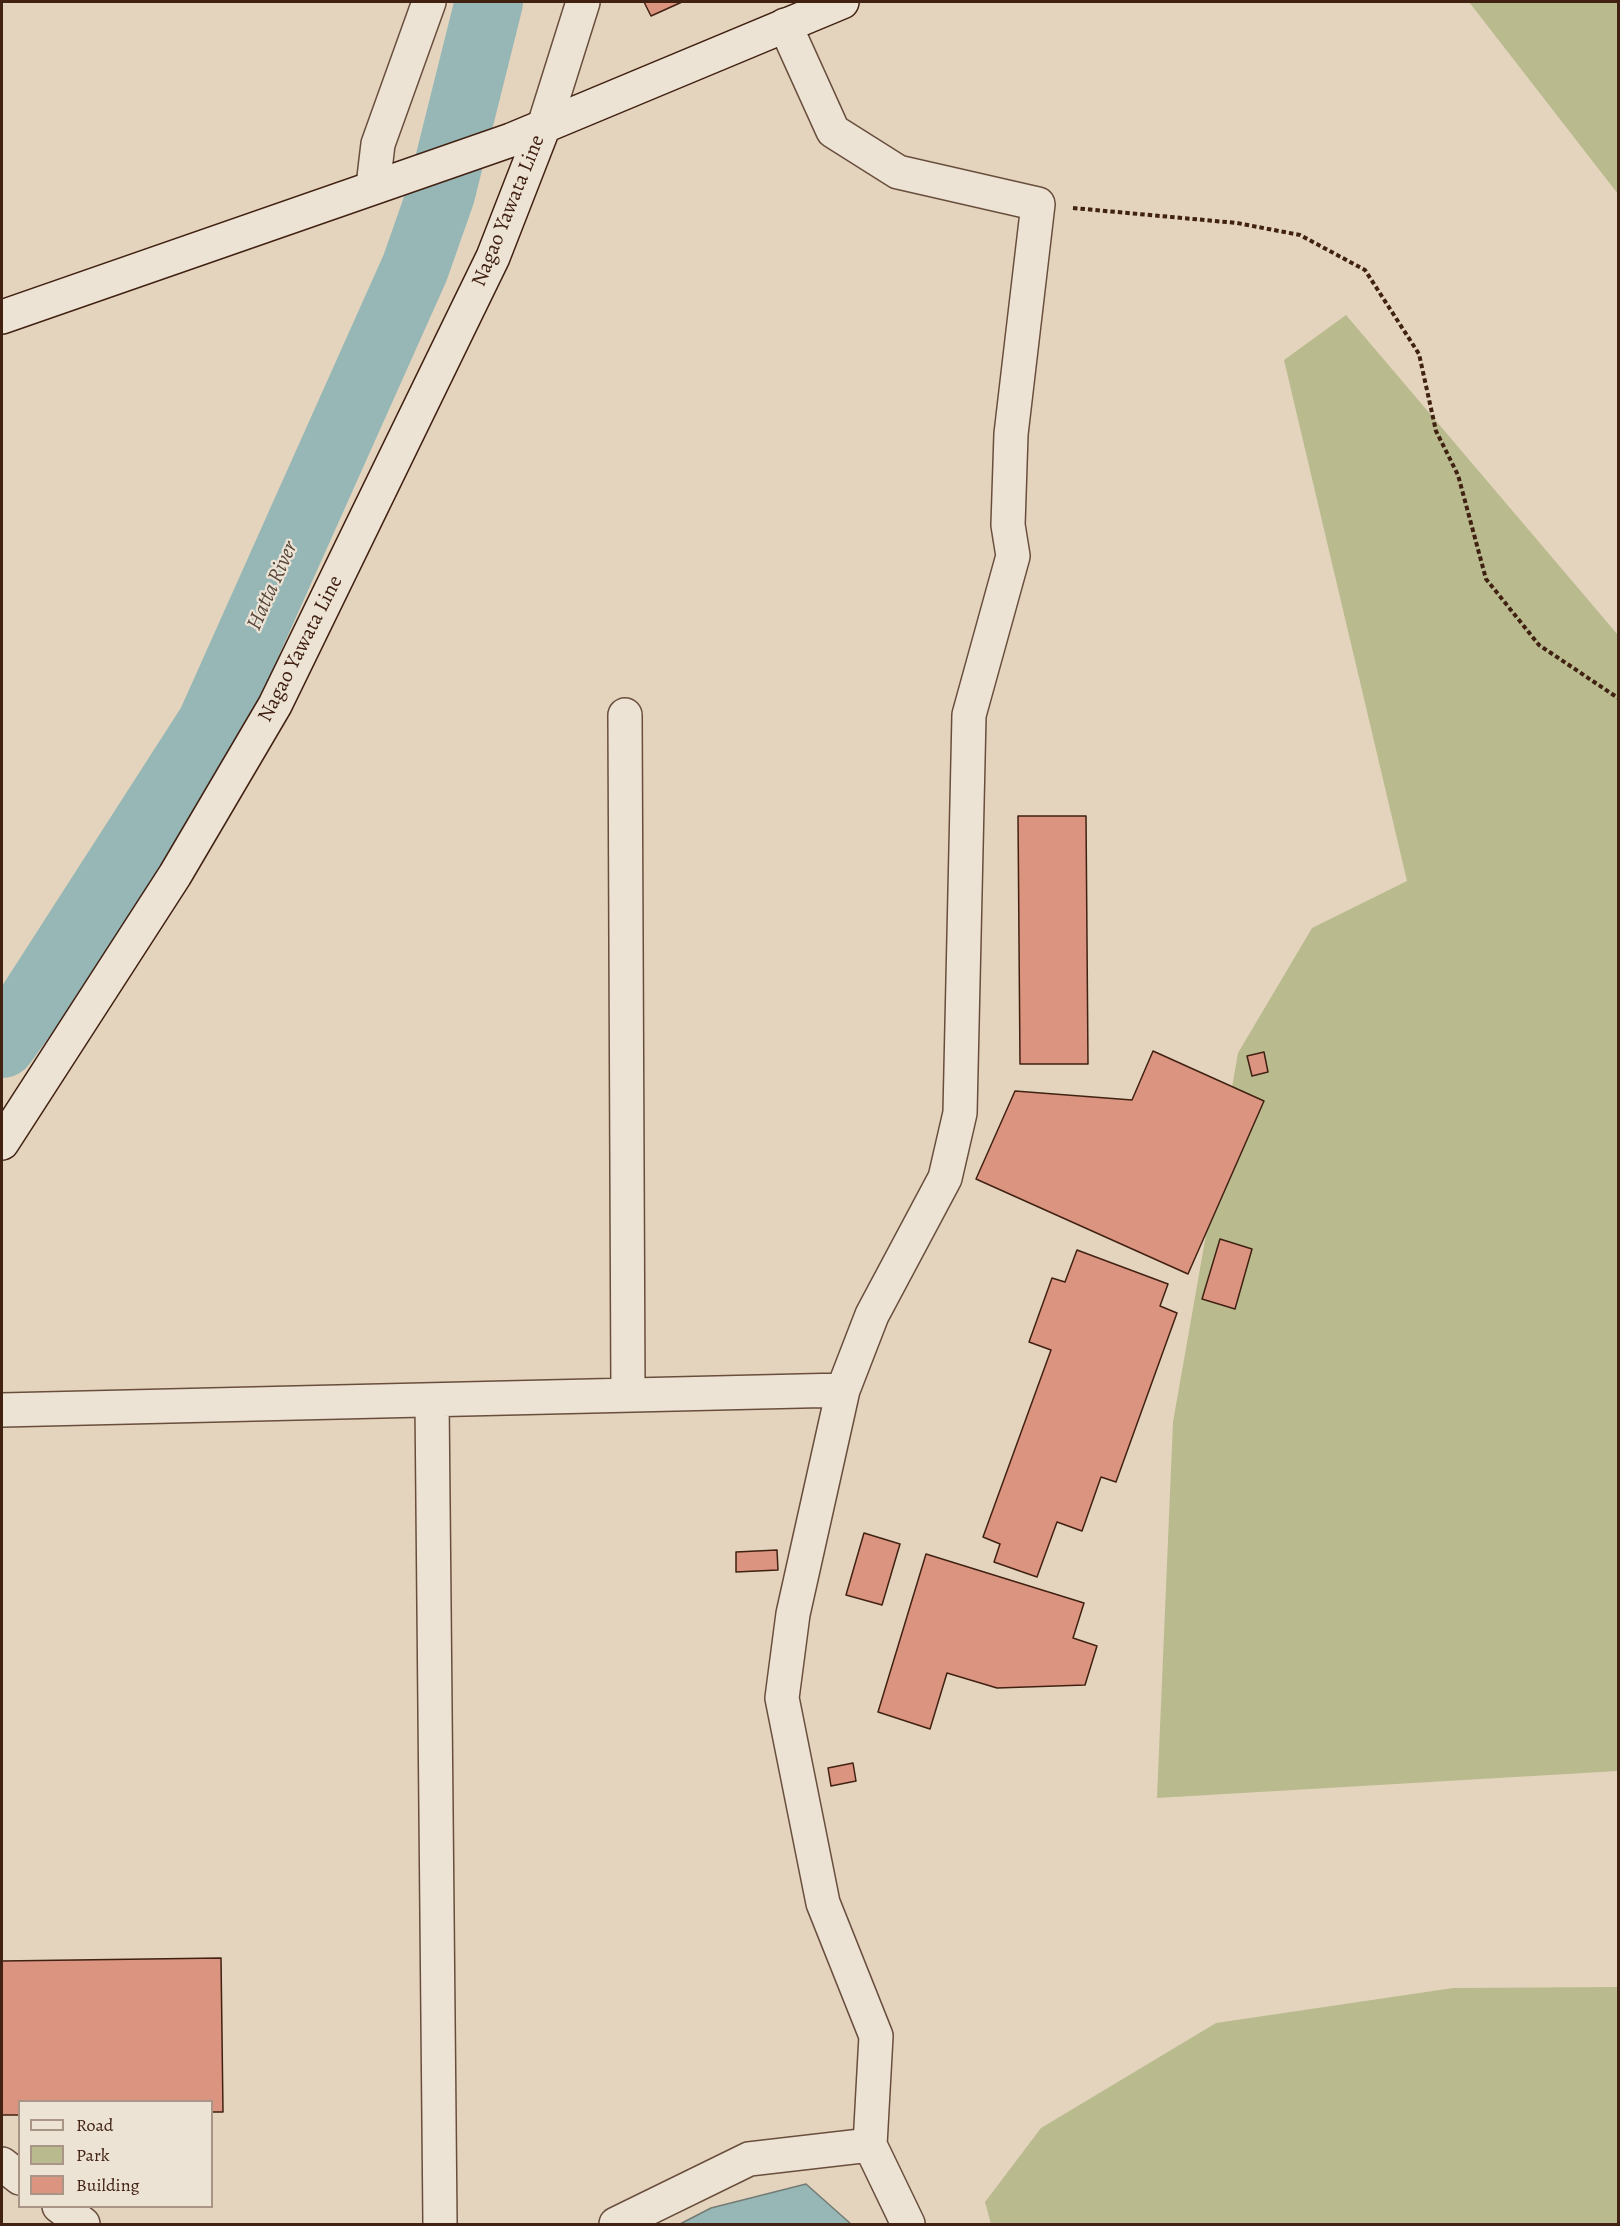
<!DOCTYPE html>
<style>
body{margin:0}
#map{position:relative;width:1620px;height:2226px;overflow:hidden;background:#e4d4bd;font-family:Alegreya,serif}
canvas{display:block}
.frame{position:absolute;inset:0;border:3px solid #402112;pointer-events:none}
.legend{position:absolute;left:18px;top:2100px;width:195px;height:108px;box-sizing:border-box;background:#ede3d4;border:2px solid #a89586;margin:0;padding:8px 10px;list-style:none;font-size:18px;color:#402112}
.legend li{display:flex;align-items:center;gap:12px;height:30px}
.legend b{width:30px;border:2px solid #a89586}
</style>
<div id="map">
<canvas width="1620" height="2226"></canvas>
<div class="frame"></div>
<ul class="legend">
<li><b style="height:8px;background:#ede3d4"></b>Road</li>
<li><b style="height:16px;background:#b9bb8e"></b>Park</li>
<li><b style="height:16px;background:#db947f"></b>Building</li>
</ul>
</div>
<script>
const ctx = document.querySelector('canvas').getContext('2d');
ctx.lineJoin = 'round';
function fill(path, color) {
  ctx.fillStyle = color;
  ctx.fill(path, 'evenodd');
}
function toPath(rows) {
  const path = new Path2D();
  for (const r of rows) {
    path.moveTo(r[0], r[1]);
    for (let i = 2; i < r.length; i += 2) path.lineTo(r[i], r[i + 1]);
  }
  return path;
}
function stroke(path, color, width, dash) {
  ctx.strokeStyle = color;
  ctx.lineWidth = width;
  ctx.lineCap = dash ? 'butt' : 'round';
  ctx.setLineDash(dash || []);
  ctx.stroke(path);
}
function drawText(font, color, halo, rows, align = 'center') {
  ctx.font = font + ' Alegreya,serif';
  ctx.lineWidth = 4.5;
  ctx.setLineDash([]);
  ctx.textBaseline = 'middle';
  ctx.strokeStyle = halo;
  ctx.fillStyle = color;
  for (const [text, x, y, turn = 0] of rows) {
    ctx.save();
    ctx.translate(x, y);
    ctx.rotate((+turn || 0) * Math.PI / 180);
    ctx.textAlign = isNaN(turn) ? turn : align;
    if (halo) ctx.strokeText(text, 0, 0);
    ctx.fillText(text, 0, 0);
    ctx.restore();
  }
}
const green = toPath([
 [1469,2,1618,2,1618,194],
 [1346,315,1618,635,1618,1771,1157,1798,1173,1422,1238,1053,1312,928,1407,881,1284,360],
 [1618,1987,1618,2224,991,2224,985,2202,1041,2128,1216,2023,1453,1988]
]);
const water = toPath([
 [806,2184,851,2224,680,2224,711,2208,806,2184]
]);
const river = toPath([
 [2,1044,31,1004,211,724,415,268,441,194,489,2]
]);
const building = toPath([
 [644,2,682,2,651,16,644,2],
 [1018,816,1086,816,1088,1064,1020,1064,1018,816],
 [1153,1051,1264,1101,1188,1274,976,1179,1015,1091,1132,1100,1153,1051],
 [1264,1052,1268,1072,1252,1076,1247,1056,1264,1052],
 [1220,1239,1252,1249,1235,1309,1202,1299,1220,1239],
 [1077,1250,1168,1284,1160,1306,1177,1313,1116,1482,1101,1477,1082,1531,1057,1522,1037,1577,994,1562,1000,1544,983,1537,1051,1350,1029,1342,1052,1278,1065,1282,1077,1250],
 [864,1533,900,1544,882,1605,846,1595,864,1533],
 [777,1550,778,1570,736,1572,736,1552,777,1550],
 [926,1554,1084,1603,1073,1638,1097,1646,1085,1685,997,1688,947,1673,930,1729,878,1712,926,1554],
 [853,1763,856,1781,831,1786,828,1768,853,1763],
 [221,1958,223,2112,212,2112,212,2102,20,2102,20,2115,2,2115,2,1961,221,1958]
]);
const path = toPath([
 [1073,208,1237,223,1300,235,1365,270,1419,354,1436,431,1458,475,1486,579,1539,645,1618,698]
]);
const street = toPath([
 [785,25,833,131,898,172,1038,204,1011,434,1008,525,1013,556,969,715,960,1113,945,1178,872,1315,843,1390,793,1614,782,1698,823,1903,876,2036,870,2145,908,2224],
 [544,126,583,2],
 [373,186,378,144,429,2],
 [625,715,628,1395],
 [432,1400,440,2224],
 [2,1410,843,1390],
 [2,2164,20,2178],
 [59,2206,83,2224],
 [616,2224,749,2159,870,2145]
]);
const secondary = toPath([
 [2,317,511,140,842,2],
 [2,1143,175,875,275,705,493,257,544,126]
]);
const streetNames = [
 ["Nagao Yawata Line",509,211,-68],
 ["Nagao Yawata Line",301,649,-63]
];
const waterNames = [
 ["Hatta River",273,586,-66]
];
fill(green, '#b9bb8e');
fill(water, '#96b7b6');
stroke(water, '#747b74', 1.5);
stroke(river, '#96b7b6', 68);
fill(building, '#db947f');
stroke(building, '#402112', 1.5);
stroke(street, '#694e3d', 36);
stroke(secondary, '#402112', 36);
stroke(path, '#402112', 4, [4.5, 3]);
stroke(street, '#ede3d4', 33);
stroke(secondary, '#ede3d4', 33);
drawText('21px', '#402112', '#ede3d4', streetNames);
drawText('italic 22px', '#56463b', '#ede3d4', waterNames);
</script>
